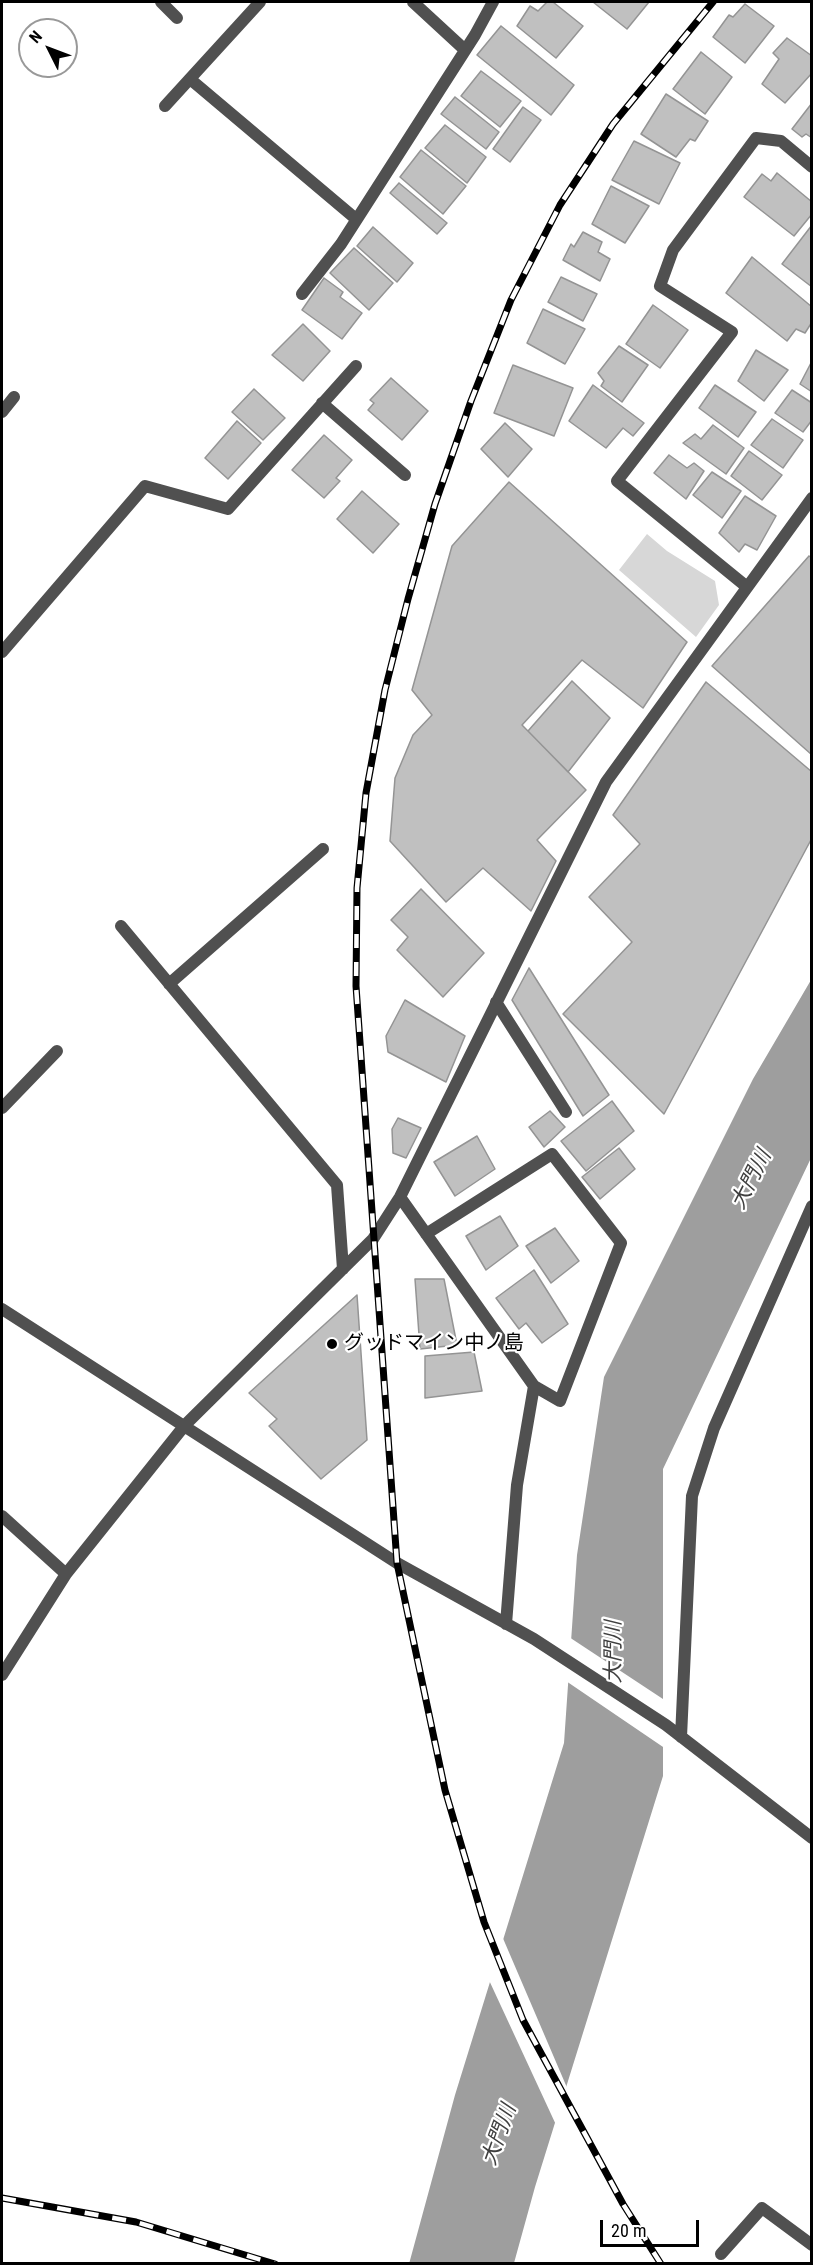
<!DOCTYPE html>
<meta charset="utf-8">
<style>
body{margin:0}
#map{position:relative;width:813px;height:2265px;overflow:hidden;background:#fff;font-family:"Roboto Condensed",sans-serif}
canvas{display:block}
.frame{position:absolute;inset:0;border:3px solid #000;pointer-events:none}
.north{position:absolute;left:18px;top:18px;width:60px;height:60px;box-sizing:border-box;background:#fff;border:2px solid #999;border-radius:50%;rotate:312deg;font-size:16px;font-weight:700;line-height:24px;text-align:center;color:#000}
.north::after{content:'';display:block;margin:auto;width:21px;height:27px;background:#000;clip-path:polygon(50% 0,100% 100%,50% 72%,0 100%)}
.scale{position:absolute;left:600px;top:2220px;width:99px;height:27px;box-sizing:border-box;border:3px solid #000;border-top:0;padding-left:8px;font-size:18px;line-height:21px;white-space:nowrap;color:#000;-webkit-text-stroke:4px #fff;paint-order:stroke}
</style>
<div id="map">
<canvas width="813" height="2265"></canvas>
<div class="frame"></div>
<div class="north">N</div>
<div class="scale">20 m</div>
</div>
<script>
const ctx = document.querySelector('canvas').getContext('2d');
ctx.lineJoin = 'round';
function fill(path, color) {
  ctx.fillStyle = color;
  ctx.fill(path, 'evenodd');
}
function toPath(rows) {
  const path = new Path2D();
  for (const r of rows) {
    path.moveTo(r[0], r[1]);
    for (let i = 2; i < r.length; i += 2) path.lineTo(r[i], r[i + 1]);
  }
  return path;
}
function stroke(path, color, width, dash) {
  ctx.strokeStyle = color;
  ctx.lineWidth = width;
  ctx.lineCap = dash ? 'butt' : 'round';
  ctx.setLineDash(dash || []);
  ctx.stroke(path);
}
function drawText(font, color, halo, rows, align = 'center') {
  ctx.font = font + ' "Roboto Condensed","Noto Sans JP",sans-serif';
  ctx.lineWidth = 4.5;
  ctx.setLineDash([]);
  ctx.textBaseline = 'middle';
  ctx.strokeStyle = halo;
  ctx.fillStyle = color;
  for (const [text, x, y, turn = 0] of rows) {
    ctx.save();
    ctx.translate(x, y);
    ctx.rotate((+turn || 0) * Math.PI / 180);
    ctx.textAlign = isNaN(turn) ? turn : align;
    if (halo) ctx.strokeText(text, 0, 0);
    ctx.fillText(text, 0, 0);
    ctx.restore();
  }
}
const green = toPath([
 [647,534,667,551,715,581,719,605,696,637,619,570]
]);
const water = toPath([
 [811,980,811,1158,663,1469,663,1776,535,2187,514,2263,409,2264,455,2095,564,1743,577,1555,604,1377,753,1079]
]);
const pier = toPath([
 [569,1637,666,1701,666,1749,566,1681],
 [502,1936,568,2090,557,2127,488,1978]
]);
const building = toPath([
 [547,2,553,2,583,26,556,58,517,26,530,6,538,11,547,2],
 [593,2,649,2,627,29,593,2],
 [745,4,774,26,745,63,713,37,729,15,733,17,745,4],
 [501,26,574,85,551,115,477,55,501,26],
 [787,38,812,56,812,73,785,103,762,84,779,59,773,53,787,38],
 [701,52,732,77,705,114,673,89,701,52],
 [481,71,521,101,500,127,461,96,481,71],
 [666,94,708,121,695,141,690,139,676,157,641,134,666,94],
 [455,97,499,132,486,149,441,114,455,97],
 [812,103,812,138,806,134,802,137,792,129,812,103],
 [523,107,541,120,510,162,493,149,523,107],
 [445,125,486,157,467,183,425,148,445,125],
 [634,141,680,163,659,204,612,180,634,141],
 [421,150,466,186,443,214,400,177,421,150],
 [777,173,812,202,812,214,794,236,744,197,762,174,771,181,777,173],
 [399,183,447,223,437,234,390,193,399,183],
 [611,186,649,206,625,243,592,224,611,186],
 [812,225,812,287,782,264,812,225],
 [373,227,413,263,397,282,357,246,373,227],
 [583,232,602,242,598,252,610,259,600,281,563,260,571,244,574,247,583,232],
 [354,248,393,283,369,310,330,273,354,248],
 [752,257,812,307,812,322,805,333,796,329,787,341,726,293,752,257],
 [561,277,597,294,583,321,548,302,561,277],
 [324,278,343,292,340,297,362,313,342,339,302,310,324,278],
 [653,305,688,330,660,368,626,344,653,305],
 [543,309,585,329,565,364,527,343,543,309],
 [303,324,330,351,303,381,272,355,303,324],
 [619,346,648,365,622,402,601,386,604,381,598,373,619,346],
 [756,350,788,370,764,401,738,381,756,350],
 [812,361,812,392,800,384,812,361],
 [513,365,573,388,554,436,494,413,513,365],
 [391,378,428,411,402,440,368,410,374,403,370,400,391,378],
 [593,385,644,423,633,436,623,428,606,448,569,421,593,385],
 [715,385,756,412,738,437,699,408,715,385],
 [254,389,285,418,263,440,232,412,254,389],
 [792,390,812,403,812,420,803,432,775,413,792,390],
 [772,419,803,440,783,468,751,445,772,419],
 [237,421,261,443,228,479,205,458,237,421],
 [505,423,532,449,508,477,481,449,505,423],
 [713,425,744,448,726,474,683,443,695,434,701,439,713,425],
 [324,435,352,460,336,478,340,481,324,498,292,470,324,435],
 [749,451,782,475,762,500,731,476,749,451],
 [669,455,687,468,694,463,704,471,686,499,654,473,669,455],
 [712,472,741,491,722,518,693,495,712,472],
 [509,482,687,642,643,708,582,660,522,725,586,790,537,840,556,861,531,911,483,868,446,902,390,841,395,778,413,735,432,715,412,690,452,546,509,482],
 [362,491,399,524,373,553,337,519,362,491],
 [745,496,776,516,757,550,745,544,739,552,719,533,745,496],
 [809,556,812,558,812,755,712,666,809,556],
 [572,681,610,718,568,772,528,731,572,681],
 [706,682,812,772,812,838,664,1114,563,1014,632,942,589,897,640,844,613,815,706,682],
 [421,889,484,953,443,997,397,950,408,937,391,920,421,889],
 [529,968,609,1095,583,1116,512,1000,529,968],
 [405,1000,465,1036,446,1082,388,1052,386,1036,405,1000],
 [612,1101,634,1131,586,1171,561,1141,612,1101],
 [550,1111,565,1127,544,1147,529,1127,550,1111],
 [398,1118,421,1128,406,1158,393,1153,392,1129,398,1118],
 [477,1136,495,1169,455,1196,434,1162,477,1136],
 [619,1148,635,1169,600,1199,582,1177,619,1148],
 [500,1216,518,1246,486,1270,466,1236,500,1216],
 [555,1228,579,1261,551,1283,526,1246,555,1228],
 [534,1270,568,1324,542,1343,526,1323,519,1329,496,1298,534,1270],
 [415,1279,444,1279,457,1345,420,1349,415,1279],
 [357,1295,367,1440,321,1479,269,1426,277,1419,249,1393,357,1295],
 [474,1352,482,1391,425,1398,425,1356,474,1352]
]);
const minor = toPath([
 [161,2,177,18],
 [413,2,465,50],
 [190,79,356,219],
 [165,106,260,2],
 [302,294,341,244,475,35,493,2],
 [322,403,405,475],
 [2,412,14,397],
 [747,587,617,481,732,332,660,286,673,250,756,138,781,141,812,167],
 [2,652,145,486,228,509,356,366],
 [121,926,337,1185,343,1269],
 [169,984,323,849],
 [496,1002,566,1112],
 [2,1108,57,1051],
 [400,1197,534,1386,517,1485,506,1624],
 [426,1234,552,1154,621,1243,560,1401,534,1386],
 [2,1309,397,1563,534,1639,666,1725,812,1838],
 [2,1516,66,1574],
 [2,1675,66,1574,185,1425,373,1239,400,1197,606,782,812,498],
 [681,1737,692,1496,714,1428,812,1206],
 [721,2254,762,2208,812,2245]
]);
const rail = toPath([
 [2,2198,136,2222,275,2264],
 [661,2264,623,2204,523,2020,484,1922,445,1790,397,1563,356,986,357,888,366,793,385,690,408,599,435,504,471,401,511,300,560,205,613,124,713,2]
]);
const markers = [
 [332,1344,6,"#000"]
];
const poiNames = [
 ["グッドマイン中ノ島",344,1344]
];
const waterNames = [
 ["大門川",752,1180,-63],
 ["大門川",615,1652,-90],
 ["大門川",500,2135,-70]
];
fill(green, '#d7d7d7');
fill(water, '#9e9e9e');
fill(pier, '#fff');
fill(building, '#c0c0c0');
stroke(building, '#949494', 1.5);
stroke(minor, '#505050', 12);
stroke(rail, '#000', 7);
stroke(rail, '#fff', 4.5, [14]);
for (const [x, y, r, color] of markers) {
  const dot = new Path2D();
  dot.arc(x, y, r, 0, 2 * Math.PI);
  ctx.fillStyle = color;
  ctx.fill(dot);
  stroke(dot, '#fff', 2);
}
drawText('20px', '#000', '#fff', poiNames, 'left');
drawText('italic 21px', '#3f3f3f', '#fff', waterNames);
</script>
